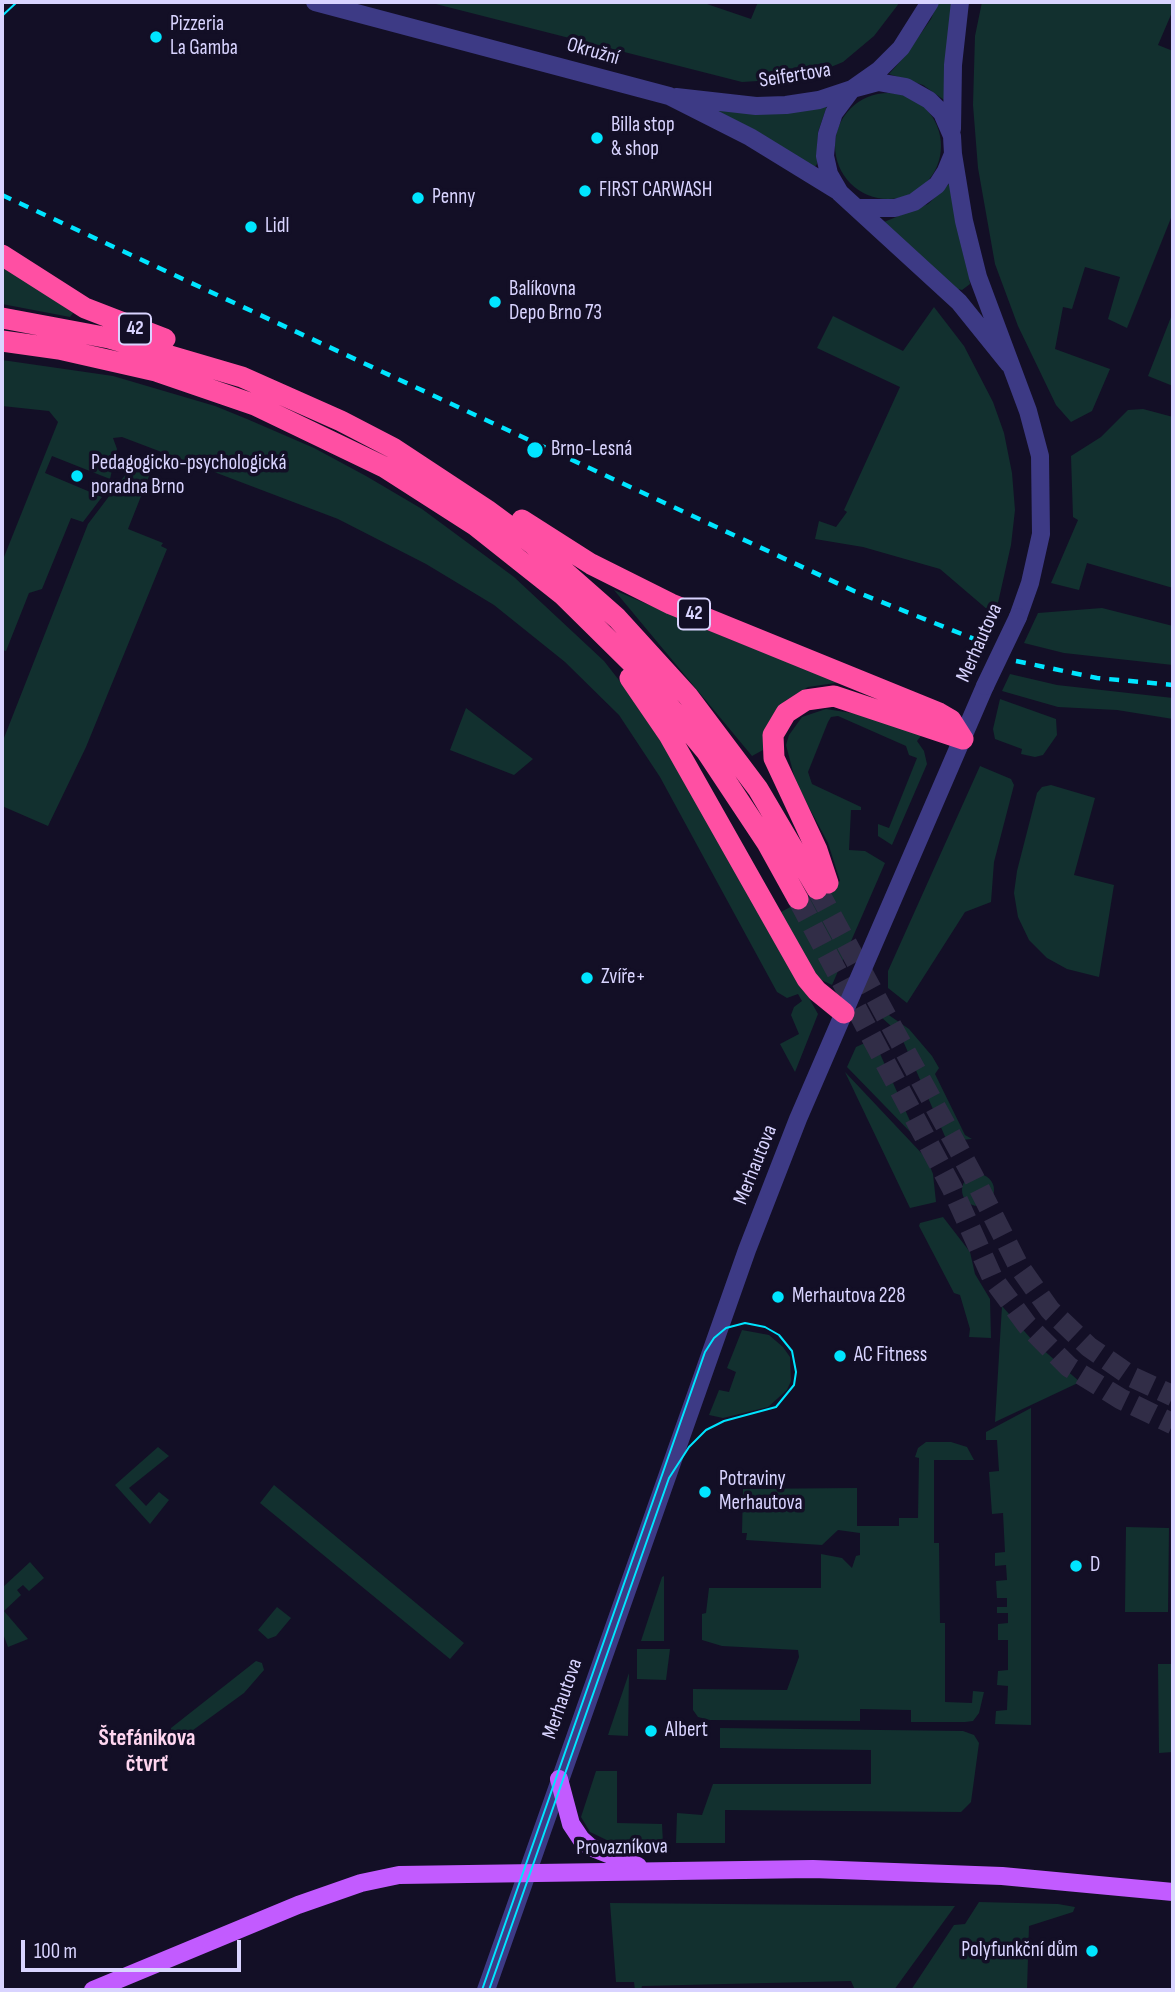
<!DOCTYPE html>
<meta charset="utf-8">
<style>
body{margin:0}
#map{position:relative;width:1175px;height:1992px;overflow:hidden;background:#130f26;font-family:"Sofia Sans Condensed",sans-serif}
canvas{display:block}
.frame{position:absolute;inset:0;border:4px solid #d9d4ff;pointer-events:none}
.scale{position:absolute;left:21px;top:1940px;width:220px;height:32px;box-sizing:border-box;border:4px solid #d9d4ff;border-top:0;padding-left:9px;font-size:21px;line-height:24px;white-space:nowrap;color:#d9d4ff;-webkit-text-stroke:5px #130f26;paint-order:stroke}
</style>
<div id="map">
<canvas width="1175" height="1992"></canvas>
<div class="frame"></div>
<div class="scale">100 m</div>
</div>
<script>
const ctx = document.querySelector('canvas').getContext('2d');
ctx.lineJoin = 'round';
function fill(path, color) {
  ctx.fillStyle = color;
  ctx.fill(path, 'evenodd');
}
function toPath(rows) {
  const path = new Path2D();
  for (const r of rows) {
    if (r.length === 3) {
      path.moveTo(r[0] + r[2], r[1]);
      path.arc(r[0], r[1], r[2], 0, 2 * Math.PI);
      continue;
    }
    path.moveTo(r[0], r[1]);
    for (let i = 2; i < r.length; i += 2) path.lineTo(r[i], r[i + 1]);
  }
  return path;
}
function stroke(path, color, width, dash) {
  ctx.strokeStyle = color;
  ctx.lineWidth = width;
  ctx.lineCap = dash ? 'butt' : 'round';
  ctx.setLineDash(dash || []);
  ctx.stroke(path);
}
function drawText(font, color, halo, rows, align = 'center') {
  ctx.font = font + ' "Sofia Sans Condensed",sans-serif';
  ctx.lineWidth = 7;
  ctx.setLineDash([]);
  ctx.textBaseline = 'middle';
  ctx.strokeStyle = halo;
  ctx.fillStyle = color;
  for (const [text, x, y, turn = 0] of rows) {
    ctx.save();
    ctx.translate(x, y);
    ctx.rotate((+turn || 0) * Math.PI / 180);
    ctx.textAlign = isNaN(turn) ? turn : align;
    if (halo) ctx.strokeText(text, 0, 0);
    ctx.fillText(text, 0, 0);
    ctx.restore();
  }
}
const green = toPath([
 [428,2,701,2,751,19,758,2,900,2,874,36,843,62,804,78,742,82],
 [938,2,952,2,944,100,923,85,889,74,905,56,931,19],
 [982,2,1173,2,1173,10,1158,45,1173,51,1173,213,1127,328,1108,319,1120,277,1085,267,1072,309,1063,307,1055,349,1110,369,1092,411,1071,422,1056,405,1018,326,995,264,978,168,973,105,975,36],
 [888,146,53],
 [827,106,818,132,817,164,814,168,712,109],
 [950,183,969,275,970,284,962,290,954,288,884,222,928,204],
 [2,264,73,313,70,317,2,304],
 [934,307,964,346,993,402,1004,433,1012,473,1015,510,1011,545,995,616,940,569,863,547,815,539,819,521,836,527,847,512,844,510,900,387,817,348,833,316,903,351],
 [1173,312,1173,386,1148,376],
 [2,360,113,376,215,406,247,419,314,448,366,476,422,509,514,577,604,661,651,721,673,757,818,1014,795,1072,780,1044,799,1034,791,1015,794,1007,802,1001,798,994,787,998,777,992,660,777,619,715,565,662,494,605,426,564,338,519,122,437,113,438,117,449,110,479,52,456,45,473,102,497,83,522,71,518,42,589,29,593,6,651,2,650,2,562,58,422,49,411,2,406],
 [1143,409,1173,417,1173,588,1087,563,1079,590,1051,583,1078,520,1073,517,1071,456,1101,437,1128,410],
 [132,466,151,471,128,529,163,543,161,546,167,549,86,747,48,826,2,806,2,743,88,524],
 [614,590,729,639,842,682,808,687,785,701,770,720,763,750,752,756],
 [1102,608,1173,626,1173,665,1064,653,1024,643,1038,613],
 [1010,674,1057,685,1173,698,1173,719,1117,710,1058,707,1002,691],
 [1000,699,1056,719,1057,735,1043,755,1035,757,1021,754,1022,749,995,739,993,729],
 [466,708,533,759,514,775,450,750],
 [826,709,871,716,916,732,921,736,917,741,924,751,927,764,892,845,878,836,878,824,889,828,917,758,909,755,906,746,838,716,831,717,828,722,808,772,812,784,861,807,861,810,851,810,849,850,865,851,885,863,832,985,817,978,779,913,840,881,828,843,796,783,786,745,789,735,802,717],
 [980,766,1011,779,1014,785,994,862,991,902,965,912,907,1003,888,988,888,971],
 [1051,785,1095,798,1074,875,1114,885,1099,977,1067,969,1047,958,1029,940,1018,917,1014,893,1017,871,1037,793,1042,787],
 [883,1011,909,1029,932,1056,939,1068,935,1074,965,1135,972,1139,947,1141,900,1034,881,1017],
 [867,1042,877,1047,919,1141,847,1067,856,1047],
 [845,1072,927,1159,933,1174,936,1202,910,1208],
 [978,1190,16],
 [943,1217,970,1252,975,1274,990,1299,991,1338,969,1337,970,1329,960,1295,954,1293,919,1226,920,1223],
 [1002,1306,1033,1341,1080,1382,995,1422],
 [742,1330,769,1335,783,1347,790,1357,791,1381,787,1390,768,1407,723,1418,709,1415,719,1390,729,1392,736,1372,727,1368],
 [1031,1408,1031,1725,995,1724,996,1711,1007,1710,1008,1686,997,1685,998,1671,1008,1670,1008,1640,998,1640,998,1624,1008,1623,1008,1613,997,1613,997,1607,1007,1607,1007,1598,997,1598,996,1581,1007,1580,1006,1565,995,1566,995,1553,1005,1552,1003,1513,992,1514,989,1472,999,1471,997,1440,986,1440,986,1432],
 [926,1442,951,1442,967,1447,974,1460,934,1460,934,1543,939,1543,940,1623,945,1623,945,1702,972,1703,973,1691,984,1692,979,1713,973,1721,965,1722,911,1722,911,1710,860,1709,860,1721,710,1720,698,1717,693,1710,693,1689,787,1690,799,1657,798,1650,722,1646,702,1640,702,1614,706,1613,709,1588,821,1588,821,1554,842,1558,852,1568,856,1556,860,1555,860,1533,838,1530,822,1545,746,1540,747,1533,742,1533,743,1489,857,1488,857,1526,899,1526,899,1518,918,1518,919,1458,915,1457,918,1448],
 [158,1447,169,1456,129,1488,146,1506,159,1492,169,1500,150,1524,115,1485],
 [274,1485,464,1643,450,1659,260,1503],
 [1126,1527,1169,1528,1168,1612,1125,1612],
 [30,1562,44,1578,29,1591,23,1585,17,1590,21,1595,4,1611,28,1639,8,1647,2,1631,2,1588],
 [664,1576,664,1641,641,1641,662,1577],
 [277,1607,291,1618,276,1636,268,1639,258,1630],
 [637,1649,670,1649,666,1680,637,1679],
 [256,1661,262,1663,264,1670,244,1693,178,1741,170,1738,171,1728],
 [1158,1664,1173,1664,1173,1752,1159,1753],
 [629,1673,628,1736,608,1735],
 [720,1728,963,1731,974,1735,979,1743,971,1802,961,1812,725,1810,725,1843,676,1843,677,1813,702,1815,713,1784,871,1784,871,1750,720,1748],
 [596,1771,617,1771,617,1823,662,1824,663,1844,613,1843,590,1832,581,1817],
 [979,1902,1058,1904,1075,1907,1073,1912,1029,1926,1027,1990,911,1990,954,1925,965,1924],
 [610,1903,955,1906,894,1990,855,1990,851,1981,642,1986,641,1990,635,1990,634,1982,616,1982]
]);
const highwayTunnel = toPath([
 [817,889,973,1176,1018,1265,1050,1310,1089,1347,1132,1377,1173,1396],
 [798,899,952,1188,993,1279,1027,1325,1069,1367,1121,1399,1173,1424]
]);
const minor = toPath([
 [315,2,669,96,750,137,838,191],
 [676,97,756,106,786,105,819,100,852,89,879,70,901,48,930,2],
 [952,129,953,65,960,2],
 [953,154,964,221,978,277,1028,411,1040,456,1041,534,1030,583,1018,617],
 [859,208,895,208,914,202,937,185,946,171,953,154,952,136,942,113,929,100,906,87,878,82,852,89,834,113,827,134,825,156,829,174,840,193,959,302,1009,364],
 [486,1990,747,1250,798,1119,985,686]
]);
const major = toPath([
 [559,1779,571,1824,581,1839,590,1847,638,1866],
 [93,1990,298,1905,361,1883,399,1875,813,1869,1002,1876,1173,1892]
]);
const highway = toPath([
 [2,255,85,308,165,339],
 [2,318,109,338,242,377,341,421,393,448,487,510,533,544,617,618,688,696,758,789,817,889],
 [2,341,59,349,156,371,255,405,384,467,476,526,563,595,639,670,706,751,767,843,798,899],
 [522,520,591,564,671,604,939,713,951,720,963,739],
 [630,678,669,735,807,979,817,991,844,1013],
 [828,883,817,850,774,758,773,735,786,713,806,700,834,696,963,739]
]);
const tram = toPath([
 [2,16,17,2],
 [482,1990,705,1352,714,1338,726,1328,745,1323,765,1327,779,1335,792,1351,796,1372,794,1385,776,1407,724,1421,706,1430,689,1447,669,1478,489,1990]
]);
const rail = toPath([
 [2,195,854,591,982,642],
 [1016,661,1097,678,1173,685]
]);
const minorBridge = toPath([
 [985,686,1018,617]
]);
const markers = [
 [156,37,7,"#00e5ff"],
 [597,138,7,"#00e5ff"],
 [585,191,7,"#00e5ff"],
 [418,198,7,"#00e5ff"],
 [251,227,7,"#00e5ff"],
 [495,302,7,"#00e5ff"],
 [535,450,9,"#00e5ff"],
 [77,476,7,"#00e5ff"],
 [587,978,7,"#00e5ff"],
 [778,1297,7,"#00e5ff"],
 [840,1356,7,"#00e5ff"],
 [705,1492,7,"#00e5ff"],
 [1076,1566,7,"#00e5ff"],
 [651,1731,7,"#00e5ff"],
 [1092,1951,7,"#00e5ff"]
];
const shields = [
 [135,329,32],
 [694,614,32]
];
const shieldNames = [
 ["42",135,329],
 ["42",694,614]
];
const poiNames = [
 ["Pizzeria",170,25],
 ["La Gamba",170,49],
 ["Billa stop",611,126],
 ["& shop",611,150],
 ["FIRST CARWASH",599,191],
 ["Penny",432,198],
 ["Lidl",265,227],
 ["Balíkovna",509,290],
 ["Depo Brno 73",509,314],
 ["Brno-Lesná",551,450],
 ["Pedagogicko-psychologická",91,464],
 ["poradna Brno",91,488],
 ["Zvíře+",601,978],
 ["Merhautova 228",792,1297],
 ["AC Fitness",854,1356],
 ["Potraviny",719,1480],
 ["Merhautova",719,1504],
 ["D",1090,1566],
 ["Albert",665,1731],
 ["Polyfunkční dům",1078,1951,"right"]
];
const streetNames = [
 ["Okružní",593,52,16],
 ["Seifertova",795,76,-9],
 ["Merhautova",980,643,-66],
 ["Merhautova",756,1165,-68],
 ["Merhautova",563,1699,-71],
 ["Provazníkova",622,1848,-1]
];
const neighbourhoodNames = [
 ["Štefánikova",147,1739],
 ["čtvrť",147,1765]
];
fill(green, '#12302f');
stroke(highwayTunnel, '#312d47', 21, [21, 10]);
stroke(minor, '#3d3a85', 18);
stroke(major, '#c25bff', 18);
stroke(highway, '#ff4fa3', 21);
stroke(tram, '#00e5ff', 2);
stroke(rail, '#00e5ff', 4.5, [10, 9]);
stroke(minorBridge, '#3d3a85', 18);
for (const [x, y, r, color] of markers) {
  const dot = new Path2D();
  dot.arc(x, y, r, 0, 2 * Math.PI);
  ctx.fillStyle = color;
  ctx.fill(dot);
  stroke(dot, '#130f26', 2.5);
}
for (const [x, y, w] of shields) {
  const box = new Path2D();
  box.roundRect(x - w / 2, y - 15.5, w, 31, 5);
  ctx.fillStyle = '#130f26';
  ctx.fill(box);
  stroke(box, '#d9d4ff', 2);
}
drawText('bold 19px', '#d9d4ff', null, shieldNames);
drawText('21px', '#d9d4ff', '#130f26', poiNames, 'left');
drawText('21px', '#d9d4ff', '#130f26', streetNames);
drawText('bold 23px', '#ffd6f0', '#130f26', neighbourhoodNames);
</script>
